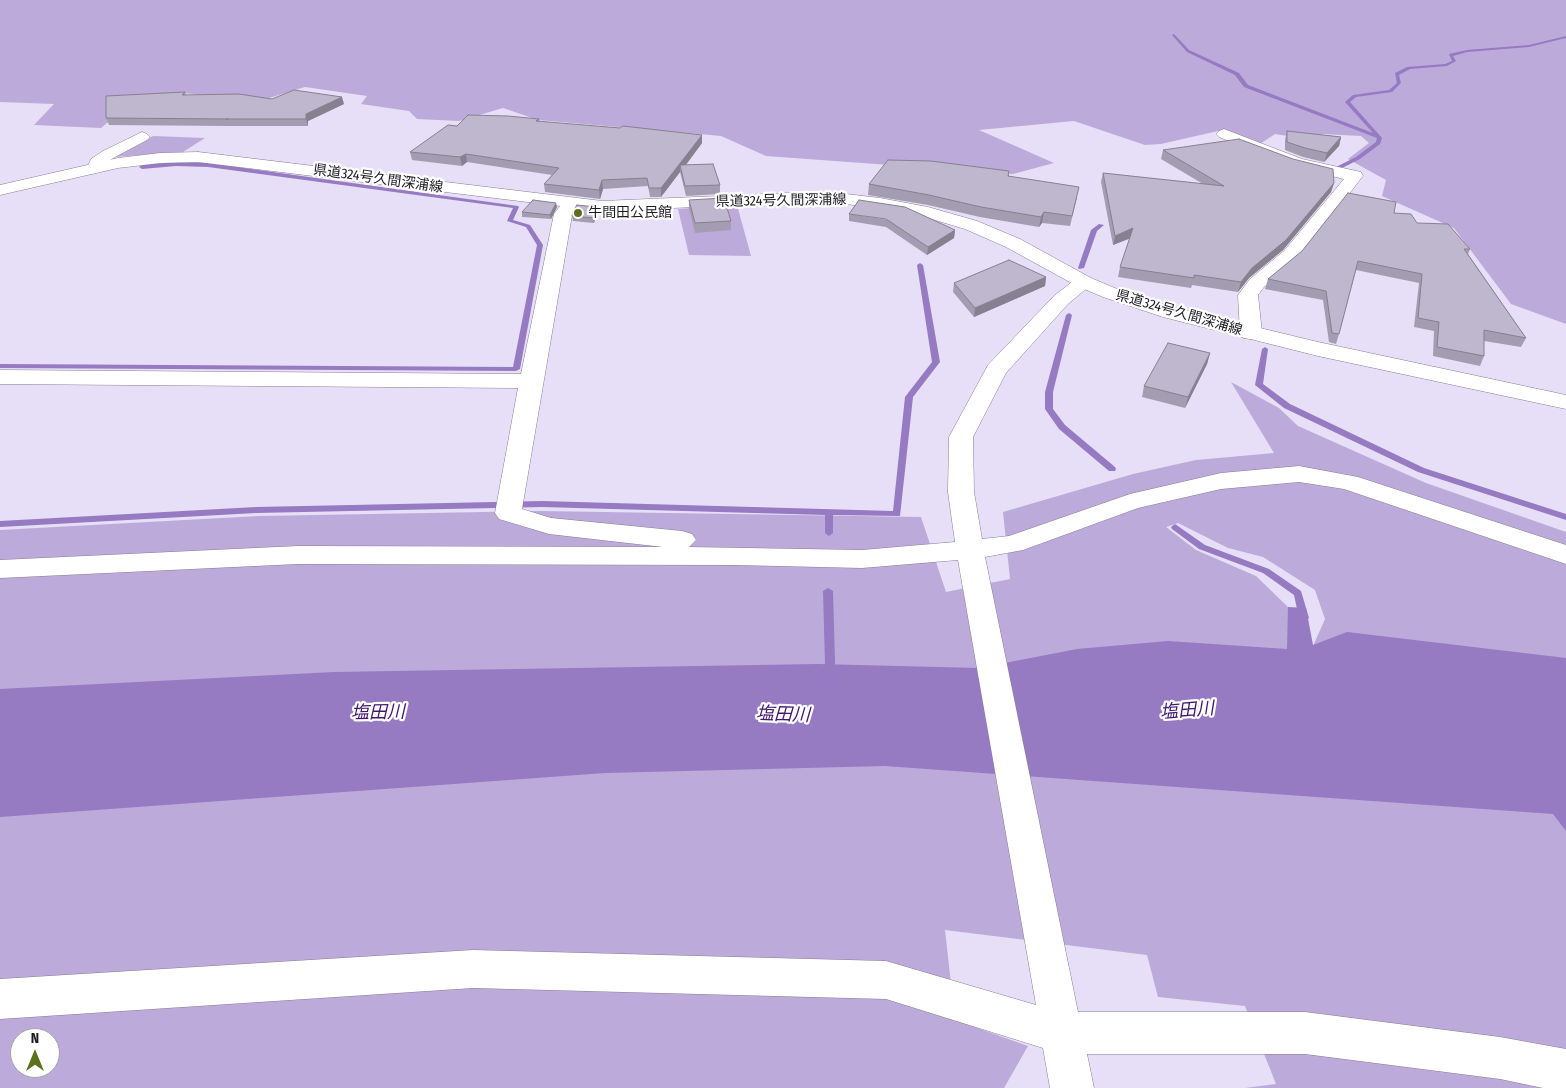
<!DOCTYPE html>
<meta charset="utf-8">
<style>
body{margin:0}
#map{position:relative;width:1566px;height:1088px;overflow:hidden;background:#e7dff7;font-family:"Fira Sans Condensed",sans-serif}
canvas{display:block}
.north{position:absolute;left:10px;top:1028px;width:50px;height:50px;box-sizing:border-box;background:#fff;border:1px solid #a5a3a7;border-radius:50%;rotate:0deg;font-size:14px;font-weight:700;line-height:20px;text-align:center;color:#1d1a23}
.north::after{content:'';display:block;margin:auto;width:18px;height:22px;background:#5d701e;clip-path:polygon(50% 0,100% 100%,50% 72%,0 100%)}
</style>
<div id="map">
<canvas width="1566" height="1088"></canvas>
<div class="north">N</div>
</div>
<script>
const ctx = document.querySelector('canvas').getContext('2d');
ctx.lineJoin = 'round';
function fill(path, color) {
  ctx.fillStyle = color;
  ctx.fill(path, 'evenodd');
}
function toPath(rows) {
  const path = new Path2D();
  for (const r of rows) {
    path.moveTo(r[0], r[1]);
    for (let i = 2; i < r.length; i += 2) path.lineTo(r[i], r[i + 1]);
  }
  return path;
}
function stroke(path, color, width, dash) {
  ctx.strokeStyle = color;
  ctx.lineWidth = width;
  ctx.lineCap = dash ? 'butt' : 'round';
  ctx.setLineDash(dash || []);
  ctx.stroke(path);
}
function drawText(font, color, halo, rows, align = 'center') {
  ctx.font = font + ' "Fira Sans Condensed","Noto Sans JP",sans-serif';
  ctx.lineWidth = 4.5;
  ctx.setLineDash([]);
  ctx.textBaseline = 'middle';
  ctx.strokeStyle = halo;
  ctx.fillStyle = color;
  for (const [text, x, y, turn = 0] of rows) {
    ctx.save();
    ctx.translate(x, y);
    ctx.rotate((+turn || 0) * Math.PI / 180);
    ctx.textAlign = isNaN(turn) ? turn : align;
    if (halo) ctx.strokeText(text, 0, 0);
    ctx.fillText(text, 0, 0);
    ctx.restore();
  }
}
const green = toPath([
 [0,0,1566,0,1566,324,1511,304,1454,228,1382,196,1386,180,1348,159,1369,143,1361,136,1322,134,1307,139,1275,134,1260,144,1218,131,1161,144,1145,145,1074,121,979,130,1054,163,1013,174,766,156,721,136,538,120,503,108,459,121,417,119,409,111,361,104,367,96,305,87,266,99,180,93,140,95,101,128,34,125,54,104,0,102],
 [153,136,205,138,183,152,113,157],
 [737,205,751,256,689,255,678,209],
 [1231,382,1279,408,1298,426,1426,483,1566,532,1566,694,1313,646,1325,619,1315,590,1263,557,1228,548,1178,523,1166,527,1196,550,1256,576,1288,607,1288,649,1307,665,0,717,0,530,259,516,540,511,921,517,946,592,1010,579,1003,512,1133,474,1196,460,1274,453],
 [388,734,1566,776,1566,1088,1245,1088,1276,1084,1245,1006,1158,997,1147,955,945,930,955,1020,1028,1046,1004,1088,0,1088,0,761],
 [20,1038,50,1038,50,1068,20,1068]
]);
const water = toPath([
 [1288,607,1306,608,1313,645,1347,632,1566,658,1566,831,1553,814,885,766,605,773,0,817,0,689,334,672,818,664,979,668,1077,649,1168,641,1287,649]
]);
const stream = toPath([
 [1174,34,1189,50,1239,73,1248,85,1373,133,1345,102,1353,95,1389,90,1397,83,1395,73,1407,67,1445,64,1452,61,1449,54,1467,50,1529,45,1566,36,1566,38,1529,47,1467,52,1453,56,1456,61,1447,66,1410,69,1399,75,1401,83,1392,92,1356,97,1350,102,1382,138,1380,144,1360,159,1330,174,1327,172,1328,171,1356,157,1376,142,1377,138,1244,87,1235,75,1187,52,1172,35,1174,34],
 [176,162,208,163,518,206,519,207,513,220,530,225,543,245,520,369,516,371,0,368,0,364,513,367,537,245,526,227,507,221,513,208,208,167,176,166,142,169,139,167,142,165,176,162],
 [1099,224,1104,225,1097,231,1084,268,1079,269,1078,268,1091,230,1099,224],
 [920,263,923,265,940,362,913,397,900,516,833,515,833,533,829,536,825,533,825,515,542,507,256,513,0,527,0,521,256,507,542,501,893,511,905,397,932,362,917,265,920,263],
 [1069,313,1072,315,1053,392,1053,409,1065,425,1115,467,1116,469,1115,471,1109,471,1059,429,1045,409,1045,392,1066,315,1069,313],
 [1265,347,1268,349,1263,384,1290,404,1424,468,1566,514,1566,520,1418,472,1284,408,1255,385,1262,349,1265,347],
 [1175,524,1205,545,1269,569,1301,591,1309,618,1307,620,1301,620,1299,618,1294,595,1263,573,1199,549,1172,529,1171,527,1175,524],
 [828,588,833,591,835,663,833,676,832,679,828,680,824,679,823,676,825,663,823,591,828,588]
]);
const minor = toPath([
 [1224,129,1302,159,1361,172,1363,176,1298,259,1264,287,1258,295,1262,333,1259,338,1251,339,1243,338,1240,333,1238,295,1250,279,1284,251,1344,179,1291,166,1219,137,1216,134,1219,131,1224,129],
 [142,132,147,134,150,137,147,140,115,157,104,164,101,171,89,171,87,168,91,159,103,151,142,132],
 [571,199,577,200,580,204,572,215,522,509,551,518,682,531,692,534,696,540,689,547,862,550,955,542,948,492,949,437,988,365,1054,296,1077,278,1084,276,1091,278,1094,282,1068,304,1006,373,973,437,974,492,982,539,1009,536,1130,494,1221,473,1299,466,1358,477,1566,545,1566,564,1344,489,1299,482,1221,489,1138,508,1023,550,985,557,1078,1012,1305,1012,1500,1037,1566,1049,1566,1088,1543,1088,1500,1079,1305,1054,1087,1054,1094,1088,1050,1088,1043,1048,886,999,473,988,0,1019,0,979,473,950,886,961,1036,1005,958,560,862,568,735,565,298,564,0,578,0,560,298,546,663,547,549,534,499,519,495,513,518,388,0,384,0,370,521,374,554,214,565,200,571,199]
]);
const major = toPath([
 [198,152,602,201,790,193,837,193,880,198,928,207,977,221,1020,239,1091,278,1117,289,1177,308,1318,342,1566,395,1566,409,1318,356,1163,317,1103,297,1077,286,1006,247,965,229,925,217,880,208,837,203,790,203,602,211,198,162,160,163,118,168,0,195,0,185,118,158,160,153,198,152]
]);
const wall = toPath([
 [185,92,186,95,344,104,308,121,308,126,228,126,109,125,106,118],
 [539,119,540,122,702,135,702,143,686,165,720,185,720,194,686,196,680,172,661,197,650,197,648,186,603,189,600,199,545,192,544,184,552,175,467,162,462,166,412,160,410,152,457,126],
 [1287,131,1341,137,1339,146,1324,162,1303,157,1285,150,1285,140],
 [1163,150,1334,183,1331,192,1283,250,1249,278,1238,292,1192,285,1191,288,1118,277,1120,267,1130,238,1113,245,1101,182,1103,173,1203,184,1161,159],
 [1009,171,1009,176,1077,198,1070,226,1042,223,1039,227,980,217,928,205,868,195,869,184],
 [689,200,731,221,731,230,695,233,689,209],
 [557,207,551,219,522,217,522,212],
 [596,207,597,212,594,223,573,221,572,216],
 [849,214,955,230,954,238,927,255,886,227,849,221],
 [1417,223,1470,249,1468,254,1526,338,1521,347,1484,341,1484,356,1480,366,1433,356,1434,331,1414,327,1419,283,1356,270,1339,334,1336,344,1329,342,1323,300,1265,289,1268,279],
 [1046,277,1045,286,974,317,953,292,954,283],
 [1210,353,1207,364,1185,408,1142,397,1144,386]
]);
const shadedWall = toPath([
 [342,97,344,104,308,121,308,126,306,119,306,114],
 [702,135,702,143,681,171,680,165,680,172,661,197,661,188],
 [1341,137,1339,146,1324,162,1327,153],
 [466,154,467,162,462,166,460,157],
 [602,180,603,189,600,199,599,190],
 [1334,183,1331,192,1283,250,1249,278,1238,292,1241,282,1252,268],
 [556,203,557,207,551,219,550,215],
 [596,207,597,212,594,223,593,218],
 [1044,212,1042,223,1039,227,1041,217],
 [1133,228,1131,238,1113,245,1115,236],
 [955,230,954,238,927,255,928,247],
 [1046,277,1045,286,974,317,975,308],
 [1210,353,1207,364,1185,408,1188,397]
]);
const building = toPath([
 [294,90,342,97,306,114,306,119,226,119,228,119,106,118,106,96,185,92,182,95,239,94,272,99,294,90],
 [468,115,508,116,539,119,536,121,620,128,623,126,702,135,661,188,649,188,647,178,602,180,599,190,544,184,559,168,466,154,460,157,410,152,448,125,457,126,468,115],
 [1287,131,1341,137,1327,153,1305,148,1287,142,1287,131],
 [1239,139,1293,159,1333,169,1334,183,1286,240,1252,268,1241,282,1194,275,1194,278,1120,267,1133,228,1115,236,1103,173,1224,186,1163,150,1239,139],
 [888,160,931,161,1009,171,1008,176,1079,187,1072,216,1044,212,1041,217,981,207,929,195,869,184,888,160],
 [713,164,720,185,685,186,680,165,713,164],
 [1348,193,1396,202,1394,213,1411,214,1417,223,1448,224,1470,249,1464,249,1526,338,1484,330,1484,356,1437,347,1439,322,1418,318,1422,274,1358,261,1339,334,1332,333,1326,291,1268,279,1302,251,1348,193],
 [724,198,731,221,695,223,689,200,724,198],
 [533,200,556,203,550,215,522,212,533,200],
 [859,200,905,207,955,230,928,247,886,219,849,214,859,200],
 [577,205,596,207,593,218,572,216,573,211,577,205],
 [1009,260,1046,277,975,308,954,283,1009,260],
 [1168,343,1210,353,1188,397,1144,386,1168,343]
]);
const markers = [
 [578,213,5,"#5d701e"]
];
const farStreetnames = [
 ["県道324号久間深浦線",378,179,8],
 ["県道324号久間深浦線",781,201,-1],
 ["県道324号久間深浦線",1179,313,16]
];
const farPoinames = [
 ["牛間田公民館",588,213]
];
const waterNames = [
 ["塩田川",1187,711,-5],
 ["塩田川",378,713,-1],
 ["塩田川",783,715,2]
];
fill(green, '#bcaadb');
fill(water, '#967ac2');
fill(stream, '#967ac2');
stroke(minor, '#867e94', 1);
stroke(major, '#867e94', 1);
fill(minor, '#fff');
fill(major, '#fff');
fill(wall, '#a49db1');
fill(shadedWall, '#868090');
fill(building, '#bfb7ce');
stroke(building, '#868090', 1);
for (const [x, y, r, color] of markers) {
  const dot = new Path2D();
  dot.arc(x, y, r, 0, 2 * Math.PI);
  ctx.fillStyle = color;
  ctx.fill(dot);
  stroke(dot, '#fff', 2);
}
drawText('14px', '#1d1a23', '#fff', farStreetnames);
drawText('14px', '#1d1a23', '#fff', farPoinames, 'left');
drawText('italic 18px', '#42166e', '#fff', waterNames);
</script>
